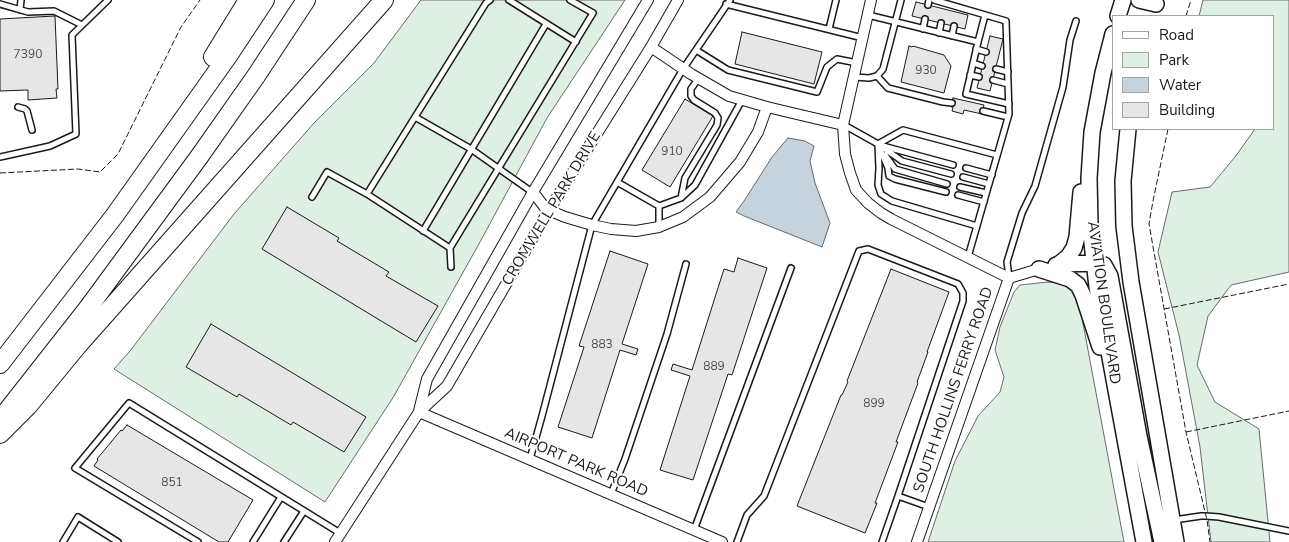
<!DOCTYPE html>
<style>
body{margin:0}
#map{position:relative;width:1289px;height:542px;overflow:hidden;background:#fff;font-family:"Nunito Sans",sans-serif}
canvas{display:block}
.legend{position:absolute;left:1112px;top:15px;width:162px;height:115px;box-sizing:border-box;background:#fff;border:1px solid #a3a3a3;margin:0;padding:6px 9px;list-style:none;font-size:15px;color:#1a1a1a}
.legend li{display:flex;align-items:center;gap:10px;height:25px}
.legend b{width:25px;border:1px solid #a3a3a3}
</style>
<div id="map">
<canvas width="1289" height="542"></canvas>
<ul class="legend">
<li><b style="height:6px;background:#fff"></b>Road</li>
<li><b style="height:14px;background:#e0efe3"></b>Park</li>
<li><b style="height:14px;background:#c6d2dc"></b>Water</li>
<li><b style="height:14px;background:#e6e6e6"></b>Building</li>
</ul>
</div>
<script>
const ctx = document.querySelector('canvas').getContext('2d');
ctx.lineJoin = 'round';
function fill(path, color) {
  ctx.fillStyle = color;
  ctx.fill(path, 'evenodd');
}
function toPath(rows) {
  const path = new Path2D();
  for (const r of rows) {
    path.moveTo(r[0], r[1]);
    for (let i = 2; i < r.length; i += 2) path.lineTo(r[i], r[i + 1]);
  }
  return path;
}
function stroke(path, color, width, dash) {
  ctx.strokeStyle = color;
  ctx.lineWidth = width;
  ctx.lineCap = dash ? 'butt' : 'round';
  ctx.setLineDash(dash || []);
  ctx.stroke(path);
}
function drawText(font, color, halo, rows, align = 'center') {
  ctx.font = font + ' "Nunito Sans",sans-serif';
  ctx.lineWidth = 4;
  ctx.setLineDash([]);
  ctx.textBaseline = 'middle';
  ctx.strokeStyle = halo;
  ctx.fillStyle = color;
  for (const [text, x, y, turn = 0] of rows) {
    ctx.save();
    ctx.translate(x, y);
    ctx.rotate((+turn || 0) * Math.PI / 180);
    ctx.textAlign = isNaN(turn) ? turn : align;
    if (halo) ctx.strokeText(text, 0, 0);
    ctx.fillText(text, 0, 0);
    ctx.restore();
  }
}
const green = toPath([
 [421,0,625,0,547,118,480,242,394,396,325,502,114,369,130,351,234,214,314,123,374,63,421,0],
 [1203,0,1289,0,1289,272,1231,285,1208,316,1197,365,1215,402,1259,429,1270,542,1211,542,1200,447,1179,335,1158,252,1172,192,1210,187,1235,157,1255,129,1273,129,1273,16,1199,16,1203,0],
 [1048,282,1065,284,1074,291,1079,302,1124,542,928,542,955,461,978,416,1000,392,1004,377,995,350,1000,327,1014,292,1020,285,1048,282]
]);
const water = toPath([
 [788,138,805,141,814,146,810,161,815,183,830,223,822,247,744,216,736,212,744,201,772,157,788,138]
]);
const building = toPath([
 [916,2,968,15,965,29,912,16,916,2],
 [55,16,58,89,56,89,57,98,28,100,28,90,0,91,0,19,55,16],
 [742,32,822,52,814,84,735,64,742,32],
 [990,36,1003,39,990,91,977,88,990,36],
 [909,46,912,47,913,46,944,55,951,66,944,93,901,82,909,46],
 [953,98,984,105,982,114,964,110,963,114,952,111,953,107,951,107,953,98],
 [685,99,713,116,670,187,642,170,685,99],
 [287,207,339,238,337,241,389,272,386,276,438,306,416,342,262,249,287,207],
 [610,251,648,264,622,344,638,349,636,355,620,350,592,438,558,427,584,347,579,346,610,251],
 [738,258,767,268,732,375,728,374,693,480,660,470,690,376,671,370,673,364,692,370,724,269,734,272,738,258],
 [891,269,949,292,927,352,928,352,917,382,918,383,896,442,898,442,875,503,877,503,865,533,797,506,841,395,842,395,848,382,847,381,891,269],
 [211,324,366,417,344,452,293,422,291,425,239,394,237,397,186,367,211,324],
 [127,425,253,500,228,542,219,542,94,466,98,460,97,459,121,430,122,431,127,425]
]);
const lane = toPath([
 [509,0,576,42],
 [934,0,1006,21,1009,114,968,257],
 [0,4,28,12,54,11,82,25],
 [726,4,863,38],
 [928,5,929,0],
 [20,10,21,0],
 [868,15,978,42,966,94,1009,104],
 [829,29,836,0],
 [923,29,925,19],
 [939,33,941,23],
 [952,36,954,26],
 [978,42,985,15],
 [976,49,986,52],
 [696,50,728,70,817,92,827,67,837,59,857,63],
 [973,63,982,66],
 [996,69,1008,72],
 [970,75,979,77],
 [877,76,888,88,943,102,952,103],
 [854,77,869,78,877,76,883,69,901,0],
 [993,80,1008,84],
 [18,107,25,109,27,111,32,130],
 [983,111,1008,117],
 [415,117,471,149,532,192],
 [844,125,878,144,902,161,951,174],
 [878,144,879,168,878,185,881,194,892,201,977,226],
 [878,144,903,130,997,155],
 [883,146,953,165],
 [880,149,888,168,889,176,895,179,946,192],
 [885,155,895,169,947,184],
 [0,157,50,146,76,134,72,35,108,0],
 [966,168,992,175],
 [963,177,989,184],
 [617,182,659,206,681,198,695,185,742,100],
 [960,187,986,193],
 [958,195,984,202],
 [312,197,327,172,367,194],
 [681,198,685,178,717,125,718,118,715,113,694,100,691,96,691,89,698,79],
 [659,206,659,227],
 [423,231,546,24],
 [450,248,593,13,570,0],
 [451,267,450,248,367,194,486,3,490,0],
 [1009,277,1007,262,1022,213,1035,186,1063,87,1070,40,1076,21],
 [530,459,542,416,592,225,683,69,730,0],
 [611,494,625,459,667,334,686,264],
 [1174,520,1201,516,1206,516,1219,517,1289,531],
 [694,530,791,268],
 [63,542,78,517,118,542],
 [198,542,75,468,129,403,340,533],
 [253,542,281,497],
 [284,542,304,511],
 [737,542,747,515,764,496,859,251,868,249,958,284,963,293,963,301,898,496],
 [882,542,898,496,929,507]
]);
const street = toPath([
 [871,0,843,125,845,154,850,173,856,190,868,203,881,213,891,219,1009,278],
 [651,47,691,74,729,96,767,107,843,125],
 [533,192,546,209,565,217,592,225,611,229,636,231,659,227,683,217,710,197,740,162,758,132,767,107],
 [419,411,427,379,533,192,648,0],
 [419,412,722,542],
 [335,542,419,412,447,386,549,210,651,47,678,0],
 [917,542,1009,278,1039,269]
]);
const primary = toPath([
 [1139,0,1156,4],
 [1118,16,1123,0],
 [1113,34,1103,73,1092,132,1089,178,1090,225,1097,287,1144,542],
 [1128,129,1123,181,1124,226,1131,282,1176,542],
 [1059,264,1099,263,1104,265,1110,276,1139,436,1162,542],
 [1056,265,1059,264,1068,257,1074,248,1077,237,1081,192],
 [1039,269,1070,279,1078,285,1083,295,1100,347]
]);
const highway = toPath([
 [213,57,248,0],
 [0,364,115,215,228,56,265,0],
 [0,420,88,308,199,157,256,76,306,0],
 [0,434,28,406,79,344,384,0]
]);
const fence = toPath([
 [1186,16,1191,0],
 [1168,129,1153,201,1149,224,1186,432,1207,520,1210,542],
 [0,173,78,169,100,172,118,154,181,27,200,0],
 [1164,309,1289,284],
 [1186,432,1289,411]
]);
const numberNames = [
 ["7390",28,55],
 ["930",926,71],
 ["910",672,152],
 ["883",602,345],
 ["889",714,367],
 ["899",874,404],
 ["851",172,483]
];
const streetNames = [
 ["CROMWELL PARK DRIVE",552,209,-59],
 ["AVIATION BOULEVARD",1103,303,82],
 ["SOUTH HOLLINS FERRY ROAD",954,390,-71],
 ["AIRPORT PARK ROAD",576,463,23]
];
fill(green, '#e0efe3');
stroke(green, '#6a6a6a', 1);
fill(water, '#c6d2dc');
stroke(water, '#6a6a6a', 1);
fill(building, '#e6e6e6');
stroke(building, '#1a1a1a', 1);
stroke(lane, '#1a1a1a', 8);
stroke(street, '#1a1a1a', 12);
stroke(primary, '#1a1a1a', 18);
stroke(highway, '#1a1a1a', 20);
stroke(lane, '#fff', 5);
stroke(street, '#fff', 10);
stroke(primary, '#fff', 15);
stroke(highway, '#fff', 18);
stroke(fence, '#1a1a1a', 1, [6, 2.5]);
drawText('12px', '#4d4d4d', null, numberNames);
drawText('15px', '#1a1a1a', '#fff', streetNames);
</script>
